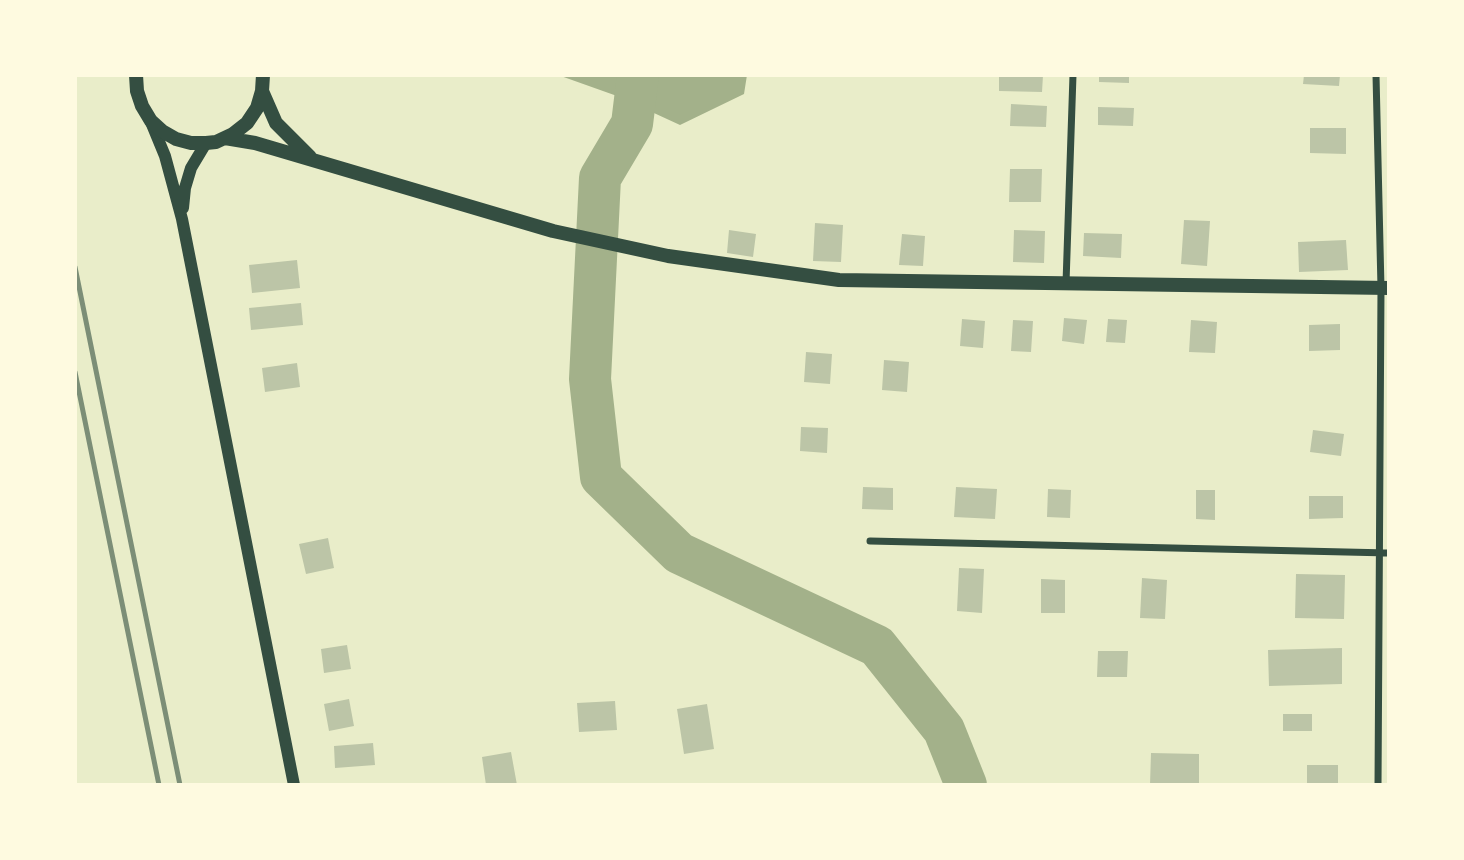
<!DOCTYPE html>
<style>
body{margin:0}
#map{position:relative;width:1464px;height:860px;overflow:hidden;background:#e9edc9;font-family:Arial,sans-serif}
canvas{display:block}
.frame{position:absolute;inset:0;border:77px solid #fefae0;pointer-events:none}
</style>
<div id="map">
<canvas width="1464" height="860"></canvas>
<div class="frame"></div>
</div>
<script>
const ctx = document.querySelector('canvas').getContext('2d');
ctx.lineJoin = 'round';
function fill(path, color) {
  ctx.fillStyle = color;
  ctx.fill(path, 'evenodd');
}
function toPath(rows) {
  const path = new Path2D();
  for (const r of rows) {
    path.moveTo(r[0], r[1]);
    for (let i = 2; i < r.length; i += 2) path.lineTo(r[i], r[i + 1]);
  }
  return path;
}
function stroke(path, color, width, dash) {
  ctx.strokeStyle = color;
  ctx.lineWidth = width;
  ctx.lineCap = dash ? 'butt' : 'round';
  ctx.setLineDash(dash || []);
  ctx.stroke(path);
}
const water = toPath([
 [558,75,747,75,744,94,680,125,617,96]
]);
const river = toPath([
 [638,75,632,124,600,178,590,379,601,477,679,553,877,646,944,730,966,785]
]);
const building = toPath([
 [999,75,1043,75,1042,92,999,91],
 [1099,75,1129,75,1129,83,1099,82],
 [1304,75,1340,75,1339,86,1303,84],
 [1011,104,1047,106,1046,127,1010,126],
 [1098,107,1134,108,1133,126,1098,125],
 [1310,128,1346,128,1346,154,1310,153],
 [1010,169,1042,169,1041,202,1009,202],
 [1184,220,1210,221,1207,266,1181,264],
 [815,223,843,225,841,262,813,261],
 [729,230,756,234,753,257,727,253],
 [1014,230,1045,231,1044,263,1013,262],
 [1084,233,1122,234,1121,258,1083,256],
 [902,234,925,236,923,266,899,265],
 [1346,240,1348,270,1299,272,1298,242],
 [297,260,300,288,252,293,249,265],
 [301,303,303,325,251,330,249,308],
 [1064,318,1087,320,1084,344,1062,341],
 [962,319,985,321,983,348,960,346],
 [1108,319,1127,320,1125,343,1106,342],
 [1013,320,1033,321,1031,352,1011,351],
 [1191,320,1217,322,1215,353,1189,352],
 [1340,324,1340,350,1309,351,1309,325],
 [806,352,832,354,830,384,804,382],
 [884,360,909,362,907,392,882,390],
 [297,363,300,387,265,392,262,368],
 [801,427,828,428,827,453,800,451],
 [1313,430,1344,434,1341,456,1310,452],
 [863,487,893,488,893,510,862,509],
 [956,487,997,489,995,519,954,517],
 [1048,489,1071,490,1070,518,1047,517],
 [1196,490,1215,490,1215,520,1196,519],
 [1309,496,1343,496,1343,518,1309,519],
 [328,538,334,568,306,574,299,544],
 [959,568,984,569,982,613,957,611],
 [1296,574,1345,575,1344,619,1295,618],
 [1142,578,1167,580,1165,619,1140,618],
 [1041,579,1065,580,1065,613,1041,613],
 [347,645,351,669,324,673,321,649],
 [1342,648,1342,684,1269,686,1268,650],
 [1098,651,1128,651,1127,677,1097,677],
 [349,699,354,726,329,731,324,704],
 [615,701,617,730,579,732,577,703],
 [707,704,714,749,684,754,677,709],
 [1283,714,1312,714,1312,731,1283,731],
 [373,743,375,765,335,768,334,746],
 [511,752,517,785,486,785,482,757],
 [1151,753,1199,754,1199,785,1150,785],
 [1307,765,1338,765,1338,785,1307,785]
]);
const minor = toPath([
 [1376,75,1381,288,1378,785],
 [1066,283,1073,75],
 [870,541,1389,553]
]);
const tertiary = toPath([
 [151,122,165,156,182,219,294,785],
 [183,208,185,188,191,168,206,143]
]);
const secondary = toPath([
 [136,75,137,91,142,106,151,121,162,131,176,139,191,143,206,143,216,142,233,134,247,123,257,108,262,91,263,75],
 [262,91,276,123,310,157],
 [225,138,255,143,553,231,668,256,839,280,1389,288]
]);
const rail = toPath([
 [75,267,180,785],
 [75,372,159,785]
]);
fill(water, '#a3b18a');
stroke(river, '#a3b18a', 42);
fill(building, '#bcc5a7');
stroke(minor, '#344e41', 7);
stroke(tertiary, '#344e41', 12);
stroke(secondary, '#344e41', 14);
stroke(rail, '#7c8e77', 5);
</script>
